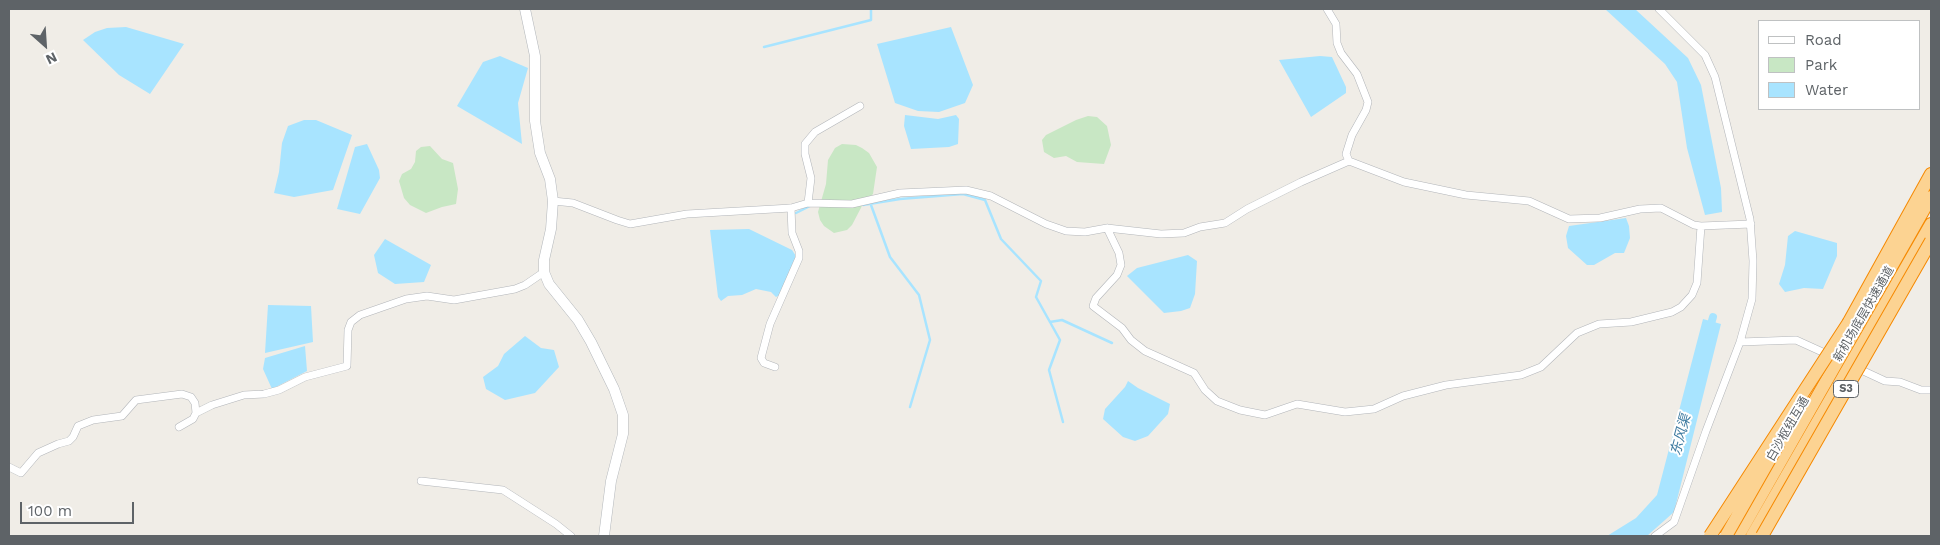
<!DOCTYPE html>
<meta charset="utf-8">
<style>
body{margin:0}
#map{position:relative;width:1940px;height:545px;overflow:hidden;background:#f0ede7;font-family:"Work Sans",sans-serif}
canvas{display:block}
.frame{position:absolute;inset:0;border:10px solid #5e6367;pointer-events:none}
.legend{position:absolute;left:1758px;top:20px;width:162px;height:90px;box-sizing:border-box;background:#fff;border:1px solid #bfc1c2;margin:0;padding:6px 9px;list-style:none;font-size:15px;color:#5e6367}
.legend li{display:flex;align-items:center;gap:10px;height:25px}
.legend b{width:25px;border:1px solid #bfc1c2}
.north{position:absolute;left:20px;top:20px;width:50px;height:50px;-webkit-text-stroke:4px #fff;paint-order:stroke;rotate:154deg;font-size:14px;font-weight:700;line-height:20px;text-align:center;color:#5e6367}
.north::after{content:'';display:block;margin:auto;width:18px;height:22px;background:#5e6367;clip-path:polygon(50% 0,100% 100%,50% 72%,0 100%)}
.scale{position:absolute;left:20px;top:502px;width:114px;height:22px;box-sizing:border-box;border:2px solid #5e6367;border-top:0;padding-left:6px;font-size:15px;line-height:18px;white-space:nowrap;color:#5e6367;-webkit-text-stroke:4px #fff;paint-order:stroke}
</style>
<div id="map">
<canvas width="1940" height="545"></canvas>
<div class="frame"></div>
<ul class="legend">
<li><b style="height:6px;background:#fff"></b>Road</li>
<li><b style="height:14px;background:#c8e7c4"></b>Park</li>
<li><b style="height:14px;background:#a8e4ff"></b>Water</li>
</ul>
<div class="north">N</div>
<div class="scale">100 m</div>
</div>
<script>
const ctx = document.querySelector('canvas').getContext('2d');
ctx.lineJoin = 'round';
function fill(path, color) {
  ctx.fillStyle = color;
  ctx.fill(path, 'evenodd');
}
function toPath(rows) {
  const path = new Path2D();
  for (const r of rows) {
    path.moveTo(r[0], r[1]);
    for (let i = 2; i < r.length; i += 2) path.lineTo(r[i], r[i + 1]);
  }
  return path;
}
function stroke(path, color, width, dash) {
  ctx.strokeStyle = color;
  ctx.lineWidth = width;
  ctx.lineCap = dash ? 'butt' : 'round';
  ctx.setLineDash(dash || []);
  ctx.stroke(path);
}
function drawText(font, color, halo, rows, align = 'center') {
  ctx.font = font + ' "Work Sans","Noto Sans SC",sans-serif';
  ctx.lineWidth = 4;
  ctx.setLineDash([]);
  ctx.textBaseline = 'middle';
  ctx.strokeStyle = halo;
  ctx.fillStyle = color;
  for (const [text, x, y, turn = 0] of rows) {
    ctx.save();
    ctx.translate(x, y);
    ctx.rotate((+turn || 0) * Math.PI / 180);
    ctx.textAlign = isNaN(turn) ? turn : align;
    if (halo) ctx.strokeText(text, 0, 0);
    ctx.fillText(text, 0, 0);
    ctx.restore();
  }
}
const green = toPath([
 [1088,116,1097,117,1107,126,1111,145,1104,164,1077,162,1066,156,1054,158,1044,152,1042,140,1046,135,1076,120],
 [842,144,856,145,862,148,869,153,877,167,873,194,863,204,852,225,847,230,834,233,824,226,820,220,818,212,826,184,828,160,835,148],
 [430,146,442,159,453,163,458,189,456,204,442,207,426,213,410,205,404,198,399,181,402,174,411,169,415,162,416,151,421,147]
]);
const water = toPath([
 [1605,9,1635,9,1688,58,1701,85,1721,188,1722,212,1705,215,1687,148,1677,82,1665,64],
 [126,27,184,44,150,94,119,75,83,40,95,32,107,28],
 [951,27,973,85,965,103,939,112,918,111,895,103,877,44],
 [500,56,528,68,518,103,522,144,457,106,483,62],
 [1320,56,1332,57,1346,87,1346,93,1311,117,1279,60],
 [905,115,938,119,956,115,959,119,958,144,949,147,911,149,904,126],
 [304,120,316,120,352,135,333,190,294,197,274,193,279,172,282,143,288,126],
 [367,144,379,170,380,178,360,214,337,209,355,147],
 [1626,218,1629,226,1630,238,1624,253,1615,253,1594,265,1587,265,1568,248,1566,236,1569,226],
 [749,229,792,250,796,256,780,295,776,297,771,292,756,289,742,295,728,296,721,301,718,297,710,230],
 [1795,231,1837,243,1837,256,1823,289,1804,288,1785,292,1779,284,1785,265,1788,236],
 [385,239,431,265,424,282,395,284,378,273,374,255],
 [1188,255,1197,261,1195,294,1190,308,1181,311,1164,313,1127,276,1137,268],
 [268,305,311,306,313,342,265,353],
 [1703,319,1721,324,1674,512,1647,536,1607,536,1636,518,1657,495],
 [525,336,541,348,554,350,559,367,535,393,505,400,486,389,483,377,498,366,504,354],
 [305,346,307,371,272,389,263,369,265,358],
 [1128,381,1138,388,1170,404,1168,414,1148,436,1135,441,1123,437,1103,419,1105,409,1125,387]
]);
const stream = toPath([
 [764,47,871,20,871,9],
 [863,205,900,199,963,194,985,200,1001,239,1041,281,1036,297,1060,340,1049,370,1063,422],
 [871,205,890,257,919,295,930,340,910,407],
 [796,213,810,206],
 [1050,322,1062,320,1112,343]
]);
const canal = toPath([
 [1709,331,1713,317]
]);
const street = toPath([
 [1327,9,1336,24,1337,43,1341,53,1357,74,1368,102,1366,110,1352,135,1346,154,1349,161],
 [553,201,573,203,617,220,630,224,687,214,791,208,808,203,852,204,900,193,966,190,991,196,1046,224,1066,231,1085,232,1107,228,1161,234,1184,233,1200,227,1225,223,1247,209,1301,182,1349,161,1404,182,1466,195,1529,201,1569,219,1600,218,1640,209,1661,208,1694,225,1701,226,1751,224],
 [808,203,811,178,805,154,805,144,815,132,860,106],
 [1107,228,1119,253,1121,265,1117,275,1096,298,1093,306,1122,328,1131,340,1145,351,1194,373,1205,390,1217,401,1240,410,1265,415,1297,404,1345,412,1374,409,1403,396,1446,385,1521,375,1541,367,1577,333,1599,324,1631,322,1672,312,1681,307,1692,295,1697,283,1701,226],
 [1740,342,1796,340,1829,355],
 [775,367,764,363,761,358,770,324,799,258,799,251,792,233,791,208],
 [1857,368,1885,381,1900,382,1921,390,1931,390],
 [179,427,193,419,196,413,212,405,244,395,264,394,279,390,305,377,347,366,348,330,351,322,360,315,406,299,427,296,454,300,515,289,525,285,544,272],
 [9,467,21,473,38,453,58,444,69,441,73,437,78,426,93,420,122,416,136,400,182,394,191,397,195,403,196,413],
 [421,481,503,490,556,524,571,536],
 [1655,536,1674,522,1706,431,1740,342,1752,299,1753,261,1750,219,1715,77,1705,55,1659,9]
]);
const secondary = toPath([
 [525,9,535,56,535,121,540,153,550,179,553,201,551,229,544,260,544,272,549,284,578,320,591,342,614,389,623,415,623,434,611,481,604,536]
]);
const highway = toPath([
 [1849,322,1931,174],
 [1738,536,1931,197],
 [1752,536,1931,224]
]);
const highwayBridge = toPath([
 [1710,536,1849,322],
 [1726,536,1779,443],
 [1762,536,1931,241]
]);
const shields = [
 [1846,389,25]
];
const shieldNames = [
 ["S3",1846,389]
];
const streetNames = [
 ["新机场底层快速通道",1864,314,-60],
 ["白沙枢纽互通",1788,429,-60]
];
const waterNames = [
 ["东风渠",1681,435,-75]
];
fill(green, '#c8e7c4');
fill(water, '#a8e4ff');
stroke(stream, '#a8e4ff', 2.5);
stroke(canal, '#a8e4ff', 8);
stroke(street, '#b2b5b9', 8);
stroke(secondary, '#b3b7bb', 11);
stroke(highway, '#f68901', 14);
stroke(street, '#fff', 7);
stroke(secondary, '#fff', 10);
stroke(highway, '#fcd392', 12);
stroke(highwayBridge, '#f68901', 14, []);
stroke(highwayBridge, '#fcd392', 12);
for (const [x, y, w] of shields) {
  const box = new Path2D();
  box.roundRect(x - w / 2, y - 8.5, w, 17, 4);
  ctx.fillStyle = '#fff';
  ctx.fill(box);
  stroke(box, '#5e6367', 1);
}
drawText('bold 11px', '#5e6367', null, shieldNames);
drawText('12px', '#5e6367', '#fff', streetNames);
drawText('italic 14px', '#3e7ba0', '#fff', waterNames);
</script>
